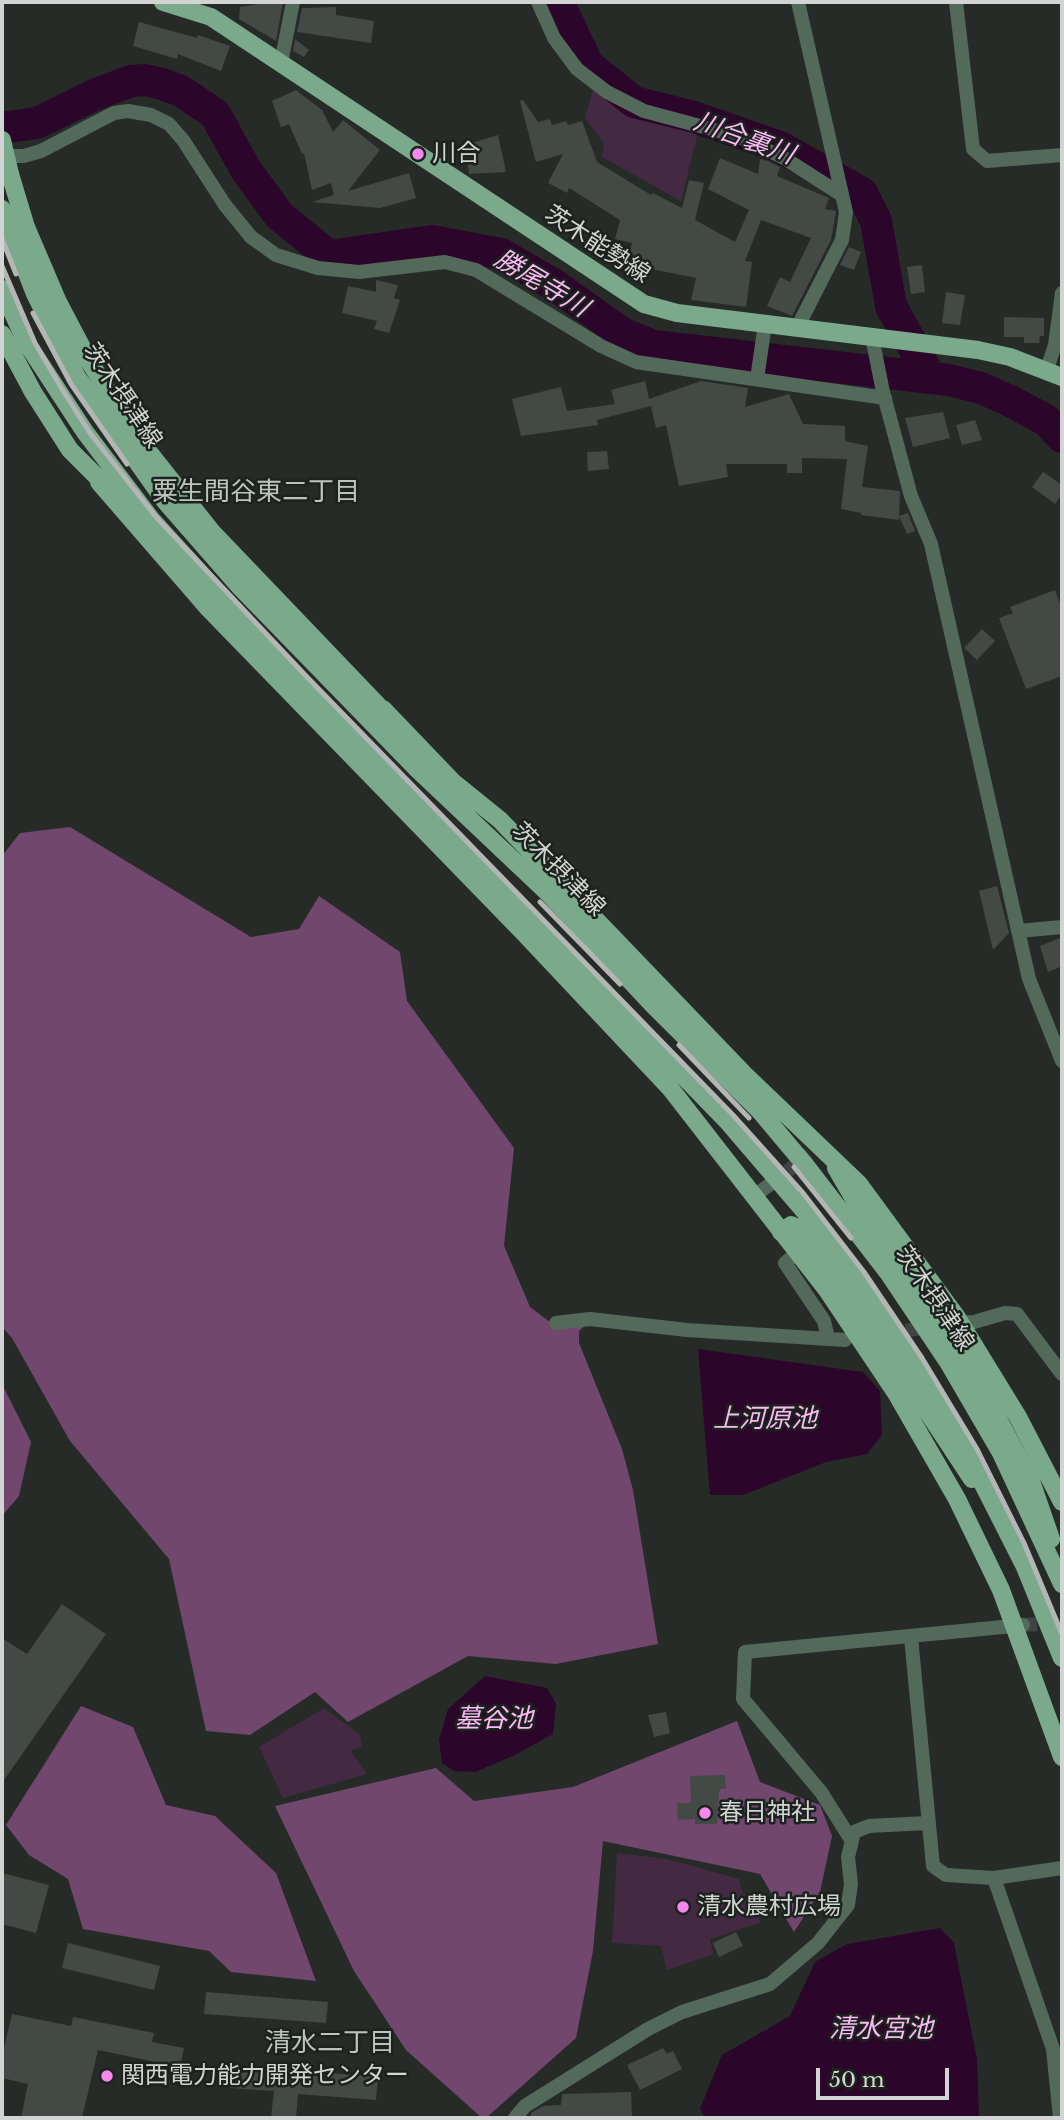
<!DOCTYPE html>
<meta charset="utf-8">
<style>
body{margin:0}
#map{position:relative;width:1064px;height:2120px;overflow:hidden;background:#262b28;font-family:"Libre Baskerville",serif}
canvas{display:block}
.frame{position:absolute;inset:0;border:4px solid #d1d4d2;pointer-events:none}
.scale{position:absolute;left:816px;top:2068px;width:133px;height:32px;box-sizing:border-box;border:4px solid #d1d4d2;border-top:0;padding-left:9px;font-size:21px;line-height:24px;white-space:nowrap;color:#d1d4d2;-webkit-text-stroke:5px #1c221e;paint-order:stroke}
</style>
<div id="map">
<canvas width="1064" height="2120"></canvas>
<div class="frame"></div>
<div class="scale">50 m</div>
</div>
<script>
const ctx = document.querySelector('canvas').getContext('2d');
ctx.lineJoin = 'round';
function fill(path, color) {
  ctx.fillStyle = color;
  ctx.fill(path, 'evenodd');
}
function toPath(rows) {
  const path = new Path2D();
  for (const r of rows) {
    path.moveTo(r[0], r[1]);
    for (let i = 2; i < r.length; i += 2) path.lineTo(r[i], r[i + 1]);
  }
  return path;
}
function stroke(path, color, width, dash) {
  ctx.strokeStyle = color;
  ctx.lineWidth = width;
  ctx.lineCap = dash ? 'butt' : 'round';
  ctx.setLineDash(dash || []);
  ctx.stroke(path);
}
function drawText(font, color, halo, rows, align = 'center') {
  ctx.font = font + ' "Libre Baskerville","Noto Sans JP",serif';
  ctx.lineWidth = 5;
  ctx.setLineDash([]);
  ctx.textBaseline = 'middle';
  ctx.strokeStyle = halo;
  ctx.fillStyle = color;
  for (const [text, x, y, turn = 0] of rows) {
    ctx.save();
    ctx.translate(x, y);
    ctx.rotate((+turn || 0) * Math.PI / 180);
    ctx.textAlign = isNaN(turn) ? turn : align;
    if (halo) ctx.strokeText(text, 0, 0);
    ctx.fillText(text, 0, 0);
    ctx.restore();
  }
}
const green = toPath([
 [593,90,640,115,698,132,681,201,602,157,604,143,585,118],
 [324,1708,360,1735,362,1746,351,1751,367,1774,283,1798,259,1747],
 [617,1853,667,1859,739,1879,742,1892,761,1922,710,1939,713,1954,667,1970,661,1946,612,1943]
]);
const forest = toPath([
 [70,827,251,937,299,929,319,896,400,952,407,1001,514,1148,504,1246,530,1307,554,1325,589,1322,579,1331,579,1343,622,1449,633,1490,658,1644,556,1664,468,1656,348,1722,315,1692,250,1735,206,1731,169,1559,70,1441,12,1338,2,1327,2,856,20,833],
 [2,1384,31,1442,19,1496,2,1516],
 [81,1706,133,1727,166,1805,215,1816,276,1873,316,1981,231,1972,209,1951,83,1929,68,1879,29,1855,6,1825],
 [737,1721,760,1782,820,1805,832,1836,820,1892,794,1932,760,1874,603,1841,593,1951,576,2038,486,2118,482,2118,406,2050,354,1971,275,1806,436,1768,474,1801,573,1787]
]);
const water = toPath([
 [698,1349,863,1372,880,1391,882,1435,867,1454,826,1462,743,1495,710,1495],
 [485,1676,547,1688,556,1704,553,1734,511,1757,475,1772,454,1771,442,1763,439,1740,448,1709],
 [940,1928,954,1943,977,2059,979,2118,705,2118,700,2109,722,2055,790,2016,815,1962,847,1944]
]);
const river = toPath([
 [558,2,588,65,634,102,694,117,780,147,862,193,876,221,891,306,930,377],
 [2,128,37,123,94,95,131,81,145,80,162,84,181,91,215,114,246,170,279,215,329,256,432,241,501,254,553,284,622,333,654,346,949,380,981,388,1008,400,1046,420,1062,437]
]);
const building = toPath([
 [270,2,283,2,276,41,239,19,240,7],
 [336,7,336,15,374,21,371,43,297,32,302,8],
 [139,22,197,38,198,35,230,46,221,71,178,54,177,59,133,46],
 [295,39,309,50,304,57,293,51],
 [296,90,322,110,333,132,343,120,380,150,348,191,409,173,416,198,380,208,312,202,334,195,331,183,312,190,304,153,302,154,289,124,281,127,272,101],
 [523,100,538,122,550,119,552,125,566,121,568,125,582,121,597,162,651,195,653,193,682,208,689,180,704,183,695,220,735,242,749,210,708,189,720,158,758,174,760,159,768,161,780,167,777,176,829,198,825,209,836,211,831,240,792,316,767,306,780,277,790,282,811,238,761,220,745,261,752,262,746,307,691,300,696,278,627,264,632,243,615,239,620,220,569,188,567,193,548,183,563,154,536,162,520,101],
 [498,135,506,172,469,174,467,154,474,153,472,143],
 [849,247,861,252,854,270,840,265],
 [922,265,925,292,911,294,907,267],
 [376,280,398,285,394,298,400,300,389,333,374,329,377,321,342,313,348,286,376,292],
 [946,292,965,295,960,325,942,323],
 [1004,317,1044,318,1044,336,1040,336,1039,343,1024,343,1024,337,1004,337],
 [645,381,649,399,701,381,748,388,745,407,789,394,803,424,845,426,845,441,868,446,862,487,900,491,899,520,861,515,861,513,841,509,847,459,802,458,802,473,787,473,787,464,726,464,728,477,679,486,666,425,656,428,651,406,597,420,598,425,521,436,512,399,561,387,567,411,615,404,611,390],
 [943,412,950,438,913,447,905,418],
 [975,420,982,440,962,445,956,425],
 [607,451,609,469,588,471,587,452],
 [1043,472,1062,485,1062,494,1055,504,1032,487],
 [908,513,915,531,907,534,899,516],
 [1055,590,1062,609,1062,676,1026,689,999,618,1013,613,1010,607],
 [982,629,995,641,977,660,964,648],
 [997,886,1009,933,993,950,979,891],
 [1062,937,1062,966,1048,972,1040,946],
 [62,1604,106,1634,2,1783,2,1638,27,1654],
 [666,1712,670,1733,654,1737,648,1715],
 [725,1775,726,1789,720,1789,719,1794,717,1824,695,1824,695,1819,678,1820,677,1803,691,1803,690,1776],
 [2,1873,49,1885,36,1933,2,1924],
 [736,1932,743,1946,719,1957,713,1943],
 [68,1943,160,1966,154,1990,62,1968],
 [206,1992,328,2002,326,2023,204,2014],
 [12,2014,71,2026,73,2017,154,2033,152,2042,184,2048,180,2067,98,2050,82,2118,21,2118,28,2084,2,2078,2,2056],
 [663,2048,667,2054,673,2051,682,2069,640,2090,627,2065],
 [232,2065,378,2077,376,2100,298,2094,296,2118,271,2118,274,2091,230,2088],
 [631,2092,632,2118,530,2118,531,2113,543,2106,561,2105,562,2094]
]);
const streetTunnel = toPath([
 [771,1184,809,1154],
 [885,1334,934,1326],
 [1023,1625,1062,1623]
]);
const street = toPath([
 [538,2,554,38,577,69,607,92,644,111,737,136,784,158,842,195],
 [956,2,973,149,987,161,1062,155],
 [281,63,293,2],
 [2,156,24,156,41,151,114,113,128,111,151,115,169,124,183,140,225,205,251,237,276,255,318,268,359,272,445,262,476,270,601,346,636,362,885,398],
 [797,328,842,240,846,212,798,2],
 [872,337,883,392,911,496,931,544,1029,979,1062,1061],
 [1047,369,1055,345,1062,293],
 [757,379,765,324],
 [1018,931,1062,927],
 [753,1197,769,1185],
 [798,1252,785,1263,824,1321,828,1338],
 [556,1323,590,1319,687,1330,845,1340],
 [953,1323,974,1322,1005,1313,1017,1314,1062,1374],
 [911,1637,933,1866,946,1875,994,1878,1062,1868],
 [850,1838,821,1792,743,1699,745,1652,1023,1625],
 [994,1878,1053,2049,1060,2118],
 [515,2118,525,2106,648,2029,682,2012,770,1984,818,1943,848,1905,851,1884,848,1857,854,1832,869,1826,927,1823]
]);
const primary = toPath([
 [163,2,211,17,644,304,677,313,978,350,1010,357,1062,377],
 [10,174,26,227,58,302,89,361,137,437,212,532,390,718],
 [2,209,35,294,77,377,165,501,240,587,417,769,549,894,654,1006,759,1110,806,1166,889,1274,948,1362,1001,1453,1062,1584],
 [2,289,26,342,85,432,151,519,222,597,229,609,727,1121,829,1240,883,1314,954,1427,1025,1567,1062,1658],
 [2,334,33,392,70,450,108,488],
 [99,482,209,609,523,932,670,1088,827,1290,896,1393,957,1499,1001,1590,1062,1757],
 [383,709,453,782,500,820,745,1075,859,1184,956,1316,1018,1417,1062,1502],
 [836,1168,854,1199,969,1364,1031,1481,1051,1539],
 [781,1232,791,1225,798,1228,865,1317,972,1479]
]);
const rail = toPath([
 [2,239,16,274],
 [2,266,35,343,62,389,90,433,156,517,307,677,733,1115,803,1193,864,1272,922,1358,977,1449,1024,1543,1062,1634],
 [33,313,71,384,127,464],
 [540,902,620,984],
 [679,1045,749,1118],
 [794,1167,851,1238]
]);
const primaryBridge = toPath([
 [2,140,10,174]
]);
const markers = [
 [418,154,7,"#f688ed"],
 [705,1813,7,"#f688ed"],
 [683,1907,7,"#f688ed"],
 [107,2076,7,"#f688ed"]
];
const poiNames = [
 ["川合",432,154],
 ["春日神社",719,1813],
 ["清水農村広場",697,1907],
 ["関西電力能力開発センター",121,2076]
];
const streetNames = [
 ["茨木能勢線",597,245,33],
 ["茨木摂津線",122,396,56],
 ["茨木摂津線",558,870,45],
 ["茨木摂津線",934,1299,56]
];
const waterNames = [
 ["川合裏川",744,139,20],
 ["勝尾寺川",541,284,31],
 ["上河原池",765,1420],
 ["墓谷池",494,1720],
 ["清水宮池",881,2030]
];
const neighbourhoodNames = [
 ["粟生間谷東二丁目",256,493],
 ["清水二丁目",330,2044]
];
fill(green, '#442942');
fill(forest, '#72476e');
fill(water, '#2c052a');
stroke(river, '#2c052a', 32);
fill(building, '#434945');
stroke(streetTunnel, '#404442', 14, [14, 7]);
stroke(street, '#536a5b', 14);
stroke(primary, '#7aaa8b', 18);
stroke(rail, '#b3b6b4', 5);
stroke(primaryBridge, '#7aaa8b', 18);
for (const [x, y, r, color] of markers) {
  const dot = new Path2D();
  dot.arc(x, y, r, 0, 2 * Math.PI);
  ctx.fillStyle = color;
  ctx.fill(dot);
  stroke(dot, '#1c221e', 2.5);
}
drawText('24px', '#d1d4d2', '#1c221e', poiNames, 'left');
drawText('24px', '#d1d4d2', '#1c221e', streetNames);
drawText('italic 26px', '#fcb8f5', '#1c221e', waterNames);
drawText('26px', '#bcc3be', '#1c221e', neighbourhoodNames);
</script>
